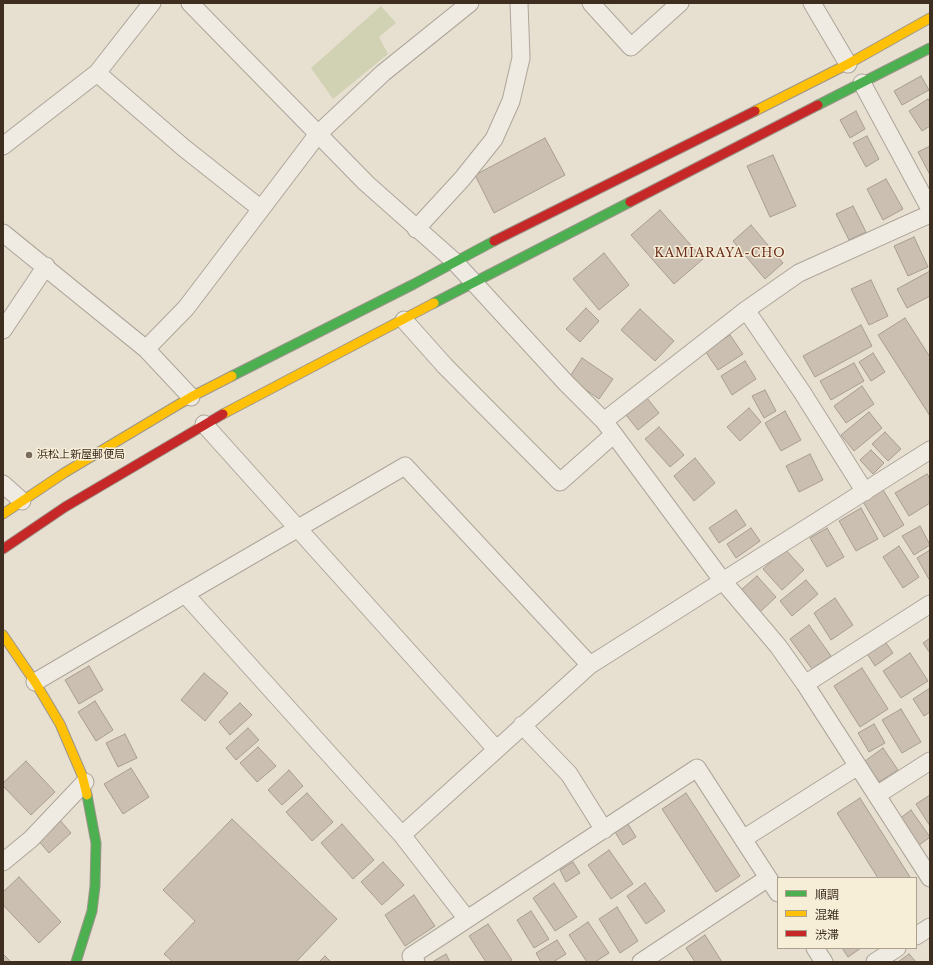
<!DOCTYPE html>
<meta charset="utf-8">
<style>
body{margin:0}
#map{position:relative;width:933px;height:965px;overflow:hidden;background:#e7e0d1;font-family:"Libre Baskerville","Noto Sans JP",serif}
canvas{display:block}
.frame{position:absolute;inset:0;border:4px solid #3d2e20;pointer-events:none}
.legend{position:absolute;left:777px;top:877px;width:140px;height:72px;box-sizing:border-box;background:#f7eed8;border:1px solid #ada18e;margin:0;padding:5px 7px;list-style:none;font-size:12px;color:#3d2e20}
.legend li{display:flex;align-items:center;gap:8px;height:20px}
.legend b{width:20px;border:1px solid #ada18e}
</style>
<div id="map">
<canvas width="933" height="965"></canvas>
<div class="frame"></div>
<ul class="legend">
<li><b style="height:5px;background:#4caf50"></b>順調</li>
<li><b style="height:5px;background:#ffc107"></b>混雑</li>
<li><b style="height:5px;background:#c62828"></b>渋滞</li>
</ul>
</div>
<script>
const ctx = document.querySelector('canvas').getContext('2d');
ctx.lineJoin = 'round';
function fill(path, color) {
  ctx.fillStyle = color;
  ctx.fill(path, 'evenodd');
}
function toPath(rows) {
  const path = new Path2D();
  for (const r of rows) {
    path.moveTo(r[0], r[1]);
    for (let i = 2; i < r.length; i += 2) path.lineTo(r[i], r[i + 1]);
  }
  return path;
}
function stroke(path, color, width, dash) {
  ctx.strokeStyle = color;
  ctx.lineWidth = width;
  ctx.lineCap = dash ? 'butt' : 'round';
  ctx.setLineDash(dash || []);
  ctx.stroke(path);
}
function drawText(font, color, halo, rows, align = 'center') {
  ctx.font = font + ' "Libre Baskerville","Noto Sans JP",serif';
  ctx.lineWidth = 3;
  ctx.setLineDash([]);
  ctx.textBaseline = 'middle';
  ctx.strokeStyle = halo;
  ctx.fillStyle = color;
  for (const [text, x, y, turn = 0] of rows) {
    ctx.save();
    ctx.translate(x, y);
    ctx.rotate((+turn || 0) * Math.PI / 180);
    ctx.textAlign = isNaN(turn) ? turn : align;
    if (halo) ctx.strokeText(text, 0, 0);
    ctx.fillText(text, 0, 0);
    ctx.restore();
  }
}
const cemetery = toPath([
 [381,6,396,23,379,37,388,54,333,99,311,68]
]);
const building = toPath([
 [921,76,929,90,902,105,894,91,921,76],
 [928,99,930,102,930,126,922,131,909,111,928,99],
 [856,111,865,129,850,138,840,120,856,111],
 [867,136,879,159,866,167,853,143,867,136],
 [545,138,565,175,494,213,475,175,545,138],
 [930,146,930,175,918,152,930,146],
 [773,155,796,206,770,217,747,166,773,155],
 [886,179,903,209,883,220,867,189,886,179],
 [853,206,866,232,849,240,836,214,853,206],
 [660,210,703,259,674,284,631,235,660,210],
 [751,225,783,263,765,279,733,241,751,225],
 [914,237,928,267,908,276,894,246,914,237],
 [604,253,629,285,599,310,573,279,604,253],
 [930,271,930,296,907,308,897,289,930,271],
 [871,280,888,316,869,325,851,289,871,280],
 [586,308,599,321,580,342,566,329,586,308],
 [640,309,674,341,655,361,621,330,640,309],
 [905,318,930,357,930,416,878,335,905,318],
 [861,325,872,346,815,377,803,356,861,325],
 [730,335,743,354,718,370,705,351,730,335],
 [873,353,885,372,871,381,859,362,873,353],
 [582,358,613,379,599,399,569,378,582,358],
 [745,361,756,379,732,395,721,376,745,361],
 [854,363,864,381,831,400,820,381,854,363],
 [862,386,874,404,846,423,834,406,862,386],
 [765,390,776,411,764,418,752,396,765,390],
 [647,398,659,413,638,430,626,415,647,398],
 [749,408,761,422,740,441,727,427,749,408],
 [785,411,801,440,781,451,765,423,785,411],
 [869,412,882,428,854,451,841,435,869,412],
 [659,427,684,455,670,467,645,439,659,427],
 [885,432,901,449,888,461,872,444,885,432],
 [871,450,884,463,873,474,860,460,871,450],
 [810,454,823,480,799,492,786,466,810,454],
 [695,458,715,483,694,501,674,476,695,458],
 [927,474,930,479,930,503,909,516,895,493,927,474],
 [882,488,904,525,884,537,862,500,882,488],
 [861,508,878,539,856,551,839,521,861,508],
 [736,510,746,525,719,543,709,528,736,510],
 [920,526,930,545,914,555,902,536,920,526],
 [751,528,760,541,736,558,727,544,751,528],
 [827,528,844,557,827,567,810,538,827,528],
 [899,546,919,577,903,588,883,557,899,546],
 [785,549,804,570,782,590,763,569,785,549],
 [930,550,930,581,917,558,930,550],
 [757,576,776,597,760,612,741,590,757,576],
 [806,580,818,594,792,616,780,601,806,580],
 [835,598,853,625,831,640,814,613,835,598],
 [809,625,831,656,812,669,790,639,809,625],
 [930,638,930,653,923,643,930,638],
 [884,640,893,653,875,666,866,652,884,640],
 [910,653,928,681,901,698,883,671,910,653],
 [89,666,103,690,79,704,65,680,89,666],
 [862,668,888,709,860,727,834,686,862,668],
 [204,673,228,693,205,721,181,700,204,673],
 [930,688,930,712,924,716,913,699,930,688],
 [95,701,113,730,96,741,78,712,95,701],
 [240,703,252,715,230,735,219,722,240,703],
 [901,709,921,742,902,753,882,720,901,709],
 [874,724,885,743,869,752,858,733,874,724],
 [248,728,259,740,236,760,226,748,248,728],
 [125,734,137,758,118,767,106,743,125,734],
 [258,747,276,766,257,782,240,763,258,747],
 [883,748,898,770,879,782,865,761,883,748],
 [26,761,55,792,31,815,3,786,3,783,26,761],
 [131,768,149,797,123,814,104,784,131,768],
 [289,770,303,786,282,805,268,790,289,770],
 [307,793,333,822,312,841,286,812,307,793],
 [686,793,740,876,716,892,662,809,686,793],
 [930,795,930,826,916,804,930,795],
 [860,798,910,877,908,878,878,878,837,813,860,798],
 [911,810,930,837,918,846,899,819,911,810],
 [59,819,71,833,49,853,37,839,59,819],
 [232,819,337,919,296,962,173,962,164,954,195,921,163,890,232,819],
 [342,824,374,860,353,879,321,843,342,824],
 [628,824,636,837,623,845,615,832,628,824],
 [609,850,633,884,611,899,588,865,609,850],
 [383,862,404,885,382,905,361,882,383,862],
 [573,862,580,873,566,882,560,870,573,862],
 [19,877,61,922,39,943,3,905,3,892,19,877],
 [554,883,577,917,555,931,533,898,554,883],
 [645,883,665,911,646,924,627,896,645,883],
 [414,895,435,926,405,946,385,915,414,895],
 [617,907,638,941,620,953,599,919,617,907],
 [531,911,549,939,534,948,517,920,531,911],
 [588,922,609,953,595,962,587,962,569,935,588,922],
 [488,924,512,960,509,962,486,962,469,936,488,924],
 [705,935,722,962,695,962,686,948,705,935],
 [557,940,566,954,553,962,541,962,536,953,557,940],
 [842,948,861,948,848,957,842,948],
 [3,954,11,962,3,962,3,954],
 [446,954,450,962,432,962,446,954],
 [909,954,916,962,898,962,909,954],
 [325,956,331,962,319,962,325,956]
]);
const street = toPath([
 [190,3,366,183,454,261,566,383,604,421,722,580,778,646,805,684,930,878],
 [591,3,631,47,680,3],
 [812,3,848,64],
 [97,73,184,148,261,209],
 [862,83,930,209],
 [3,146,97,73,152,3],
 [416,229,462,179,494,139,511,101,521,58,519,3],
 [3,233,146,349],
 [746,310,802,392,865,492],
 [404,320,445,366,560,482,613,435],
 [3,330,46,266],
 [191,397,146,349,186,308,318,134,383,73,470,3],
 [604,421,746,310,799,273,930,214],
 [204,424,496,749],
 [3,484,22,501],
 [185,594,405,466,590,665,402,835],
 [590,665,930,450],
 [35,682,185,594,402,835,467,919],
 [805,684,930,604],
 [522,725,569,774,604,830],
 [877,795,930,761],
 [743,839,858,766],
 [3,862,31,839,85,782],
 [916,936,930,927],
 [815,948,824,962],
 [416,962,411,956,697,768,778,893],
 [641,962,768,878],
 [875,962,897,948]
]);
const fast = toPath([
 [818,105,930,48],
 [434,303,630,202],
 [232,376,414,284,494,241],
 [76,962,92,911,95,886,96,843,87,795]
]);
const slow = toPath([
 [755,111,848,64,930,18],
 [223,414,434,303],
 [3,514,64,473,191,397,232,376],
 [3,635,35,682,60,724,82,775,87,795]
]);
const jam = toPath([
 [630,202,818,105],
 [494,241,755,111],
 [3,549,65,507,223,414]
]);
const markers = [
 [29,455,4,"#786c5e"]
];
const poiNames = [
 ["浜松上新屋郵便局",37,455]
];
const neighbourhoodNames = [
 ["KAMIARAYA-CHO",720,254]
];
fill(cemetery, '#d1d1b3');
fill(building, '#cbbfb2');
stroke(building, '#a89c90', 1);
stroke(street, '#ada599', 19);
stroke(fast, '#9c958a', 11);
stroke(slow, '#9c958a', 11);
stroke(jam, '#9c958a', 11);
stroke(street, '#efebe3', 17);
stroke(fast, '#4caf50', 9);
stroke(slow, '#ffc107', 9);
stroke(jam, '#c62828', 9);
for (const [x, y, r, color] of markers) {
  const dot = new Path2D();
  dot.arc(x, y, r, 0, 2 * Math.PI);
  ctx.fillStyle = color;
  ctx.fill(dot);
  stroke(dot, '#f7eed8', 1.5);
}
drawText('11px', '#3d2e20', '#f7eed8', poiNames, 'left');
ctx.letterSpacing = '1px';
drawText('12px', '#6b2e1e', '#f7eed8', neighbourhoodNames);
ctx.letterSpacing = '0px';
</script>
